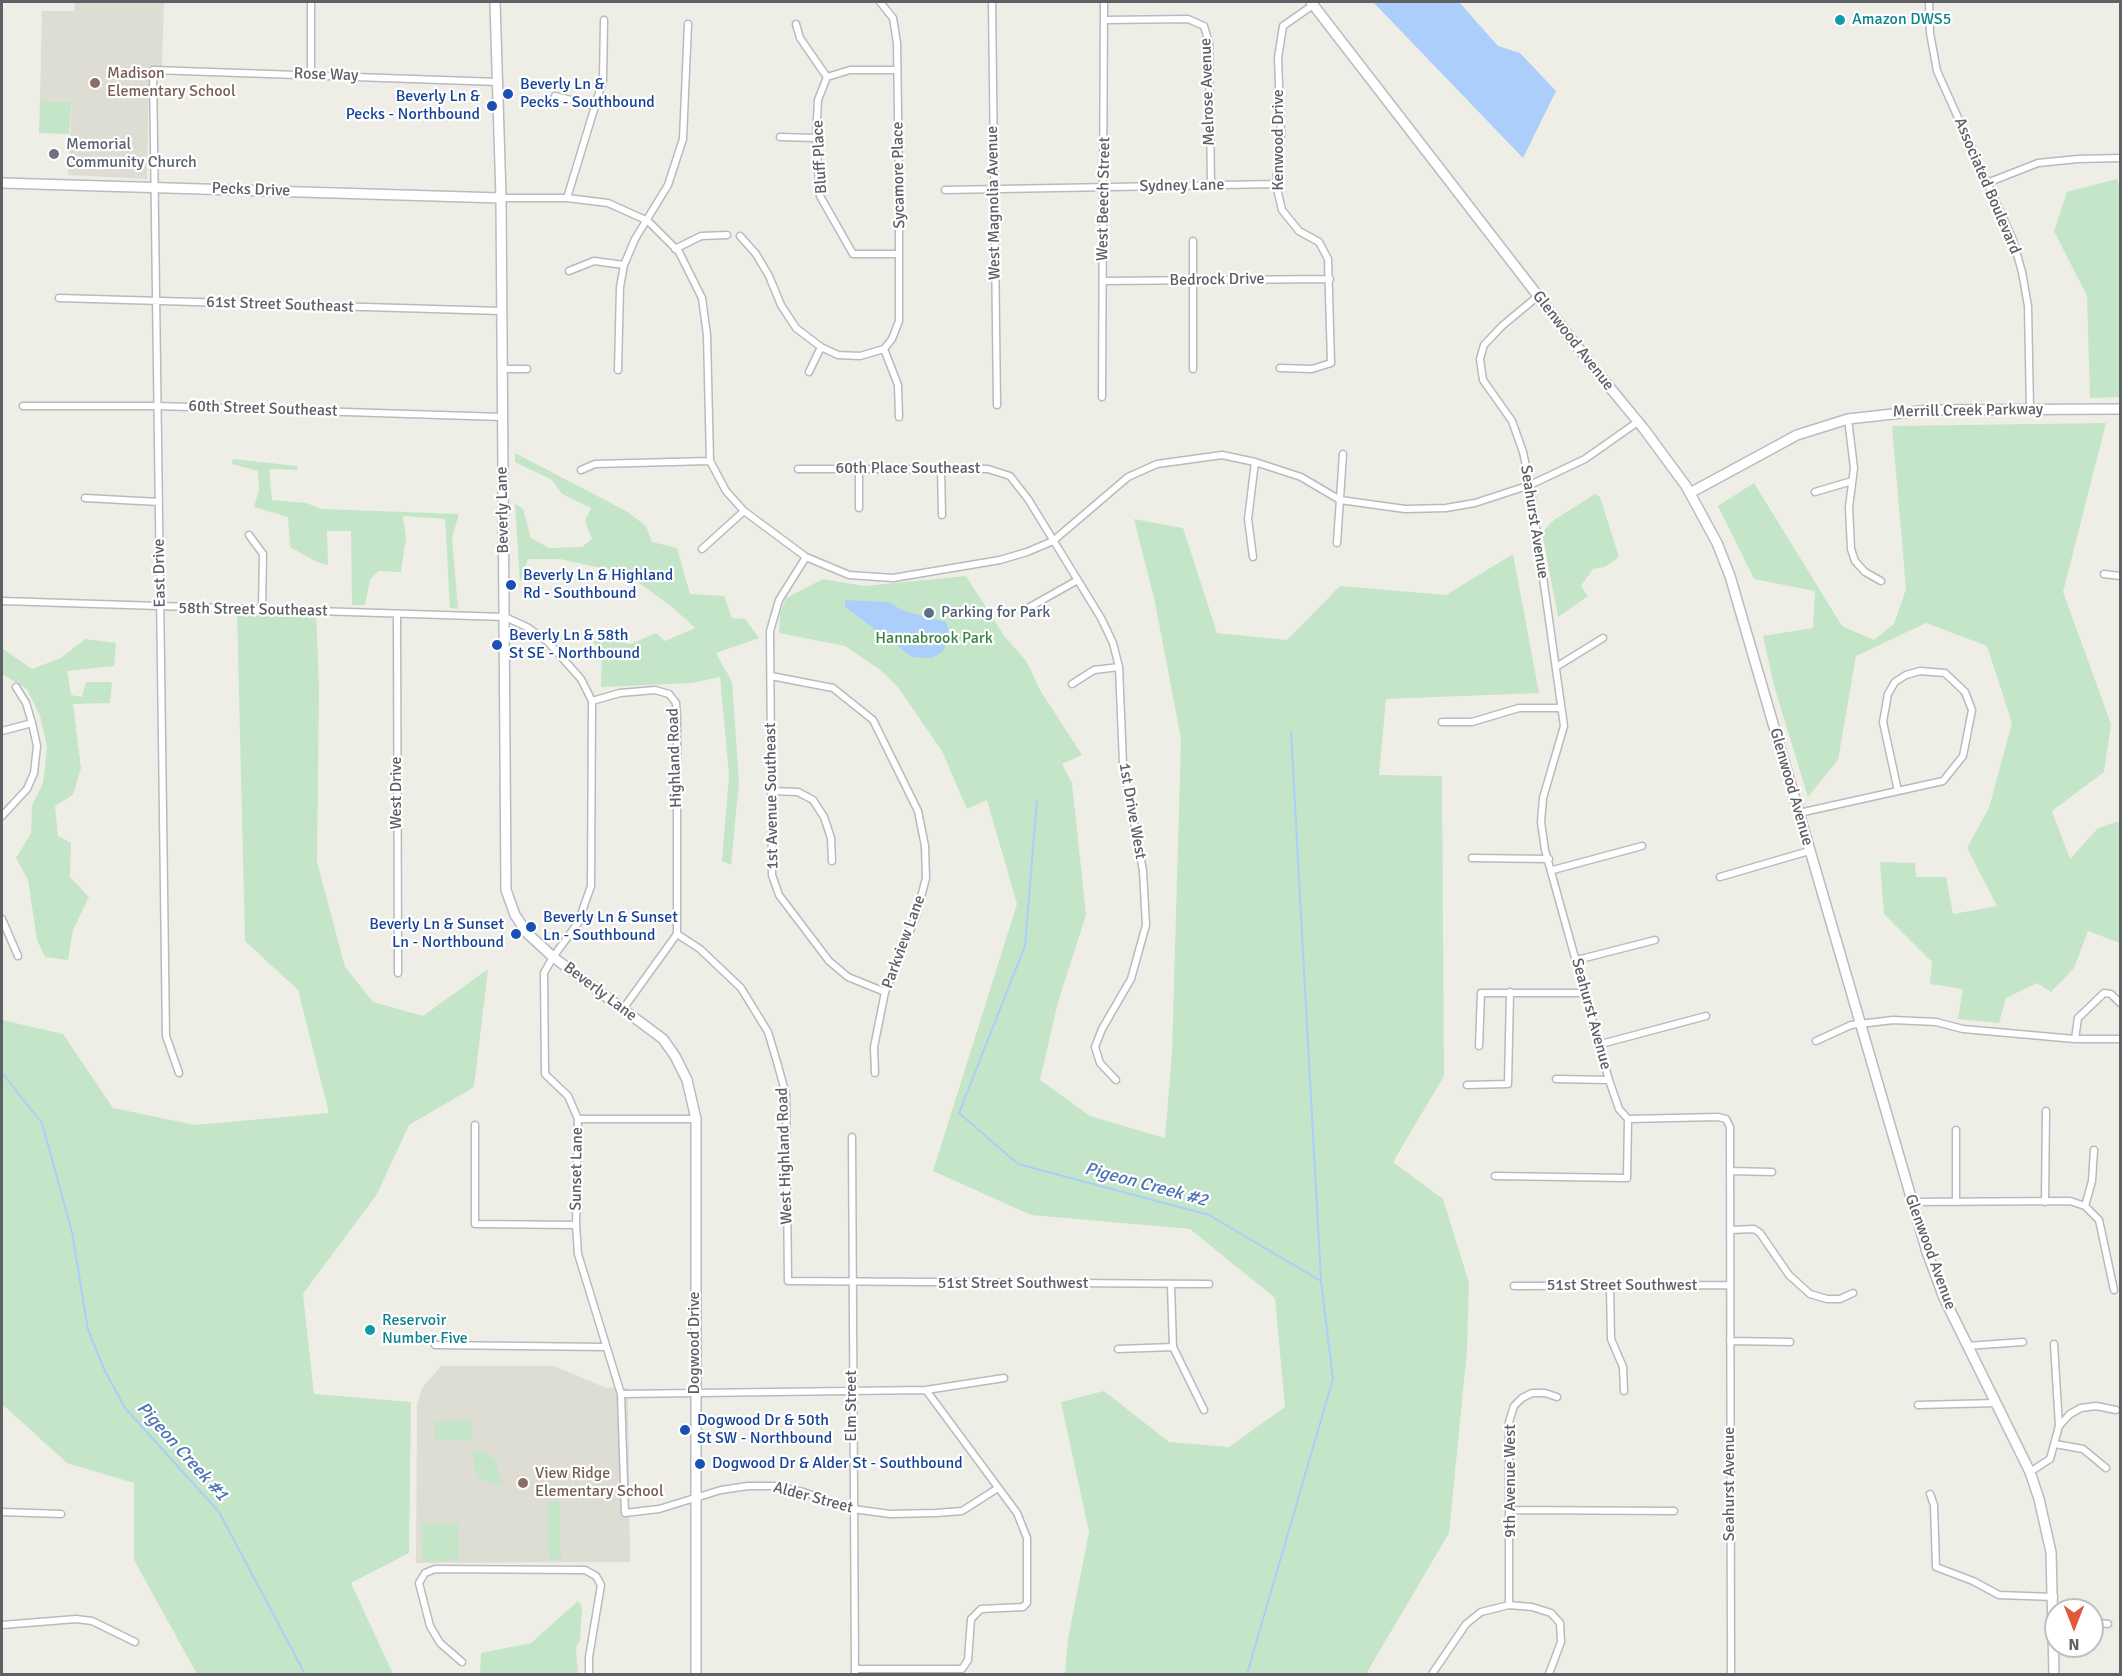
<!DOCTYPE html>
<style>
body{margin:0}
#map{position:relative;width:2122px;height:1676px;overflow:hidden;background:#efeee6;font-family:Signika,sans-serif}
canvas{display:block}
.frame{position:absolute;inset:0;border:3px solid #5d6065;pointer-events:none}
.north{position:absolute;left:2044px;top:1598px;width:60px;height:60px;box-sizing:border-box;background:#fff;border:2px solid #bebfc1;border-radius:50%;rotate:180deg;font-size:16px;font-weight:700;line-height:24px;text-align:center;color:#5d6065}
.north::after{content:'';display:block;margin:auto;width:21px;height:27px;background:#df593c;clip-path:polygon(50% 0,100% 100%,50% 72%,0 100%)}
</style>
<div id="map">
<canvas width="2122" height="1676"></canvas>
<div class="frame"></div>
<div class="north">N</div>
</div>
<script>
const ctx = document.querySelector('canvas').getContext('2d');
ctx.lineJoin = 'round';
function fill(path, color) {
  ctx.fillStyle = color;
  ctx.fill(path, 'evenodd');
}
function toPath(rows) {
  const path = new Path2D();
  for (const r of rows) {
    path.moveTo(r[0], r[1]);
    for (let i = 2; i < r.length; i += 2) path.lineTo(r[i], r[i + 1]);
  }
  return path;
}
function stroke(path, color, width, dash) {
  ctx.strokeStyle = color;
  ctx.lineWidth = width;
  ctx.lineCap = dash ? 'butt' : 'round';
  ctx.setLineDash(dash || []);
  ctx.stroke(path);
}
function drawText(font, color, halo, rows, align = 'center') {
  ctx.font = font + ' Signika,sans-serif';
  ctx.lineWidth = 4.5;
  ctx.setLineDash([]);
  ctx.textBaseline = 'middle';
  ctx.strokeStyle = halo;
  ctx.fillStyle = color;
  for (const [text, x, y, turn = 0] of rows) {
    ctx.save();
    ctx.translate(x, y);
    ctx.rotate((+turn || 0) * Math.PI / 180);
    ctx.textAlign = isNaN(turn) ? turn : align;
    if (halo) ctx.strokeText(text, 0, 0);
    ctx.fillText(text, 0, 0);
    ctx.restore();
  }
}
const education = toPath([
 [75,2,164,2,162,66,149,66,147,179,68,175,72,102,40,101,42,11,74,11],
 [441,1366,554,1366,606,1388,628,1388,630,1562,416,1563,417,1404,422,1388]
]);
const green = toPath([
 [40,101,72,102,69,134,39,133],
 [2117,179,2120,188,2120,397,2090,398,2087,296,2054,231,2067,192],
 [2106,423,2063,592,2111,724,2104,772,2052,811,2070,859,2098,828,2120,821,2120,943,2088,931,2074,968,2051,992,2037,983,2006,998,1999,1023,1958,1019,1963,989,1930,984,1932,962,1884,914,1880,862,1915,863,1916,877,1946,877,1953,914,1997,906,1967,848,1989,808,2012,723,1987,646,1926,623,1856,656,1838,760,1808,797,1774,686,1763,636,1813,628,1815,591,1754,579,1718,506,1754,483,1842,626,1874,640,1894,624,1906,589,1892,426],
 [515,453,626,511,646,526,652,542,677,548,690,594,724,596,732,618,745,619,759,638,716,653,732,682,739,782,731,865,722,861,729,775,720,677,692,683,601,687,602,656,593,641,614,640,631,644,656,633,665,641,695,628,672,607,627,574,560,559,528,559,520,583,515,503,523,509,531,538,549,548,582,547,592,539,585,521,591,508,562,494,552,480,515,462],
 [233,459,297,466,298,470,269,469,272,500,306,503,322,509,459,514,452,537,458,609,450,608,445,519,403,516,406,538,401,572,378,571,370,580,365,605,352,605,351,531,327,531,328,565,317,562,290,547,288,517,254,507,259,490,258,471,232,464],
 [1595,494,1600,497,1619,557,1605,567,1593,569,1581,586,1588,596,1558,617,1542,532,1554,520],
 [1134,519,1183,528,1217,633,1287,640,1340,586,1446,595,1513,554,1539,693,1386,699,1379,775,1442,776,1444,1076,1393,1162,1443,1199,1469,1283,1467,1351,1449,1533,1366,1674,1065,1674,1068,1639,1089,1532,1061,1402,1104,1391,1169,1442,1229,1447,1285,1407,1275,1298,1190,1229,1031,1215,933,1171,1017,904,987,800,967,809,942,751,897,686,879,669,845,646,779,633,780,613,786,598,823,579,864,586,966,576,1005,637,1027,662,1040,690,1082,755,1062,764,1072,783,1086,915,1058,1002,1040,1080,1090,1116,1165,1138,1172,1053,1181,739,1155,602],
 [237,609,316,610,319,688,317,862,345,967,373,1002,423,1016,488,969,474,1087,409,1125,377,1194,303,1294,314,1394,411,1402,409,1553,351,1583,393,1674,197,1674,134,1560,134,1483,67,1463,2,1404,2,1020,63,1034,113,1108,195,1125,329,1113,298,990,245,941],
 [85,639,116,643,114,666,67,671,71,695,82,697,86,682,112,682,110,703,73,704,81,768,73,795,55,806,58,836,71,843,70,877,89,897,73,930,68,960,45,957,37,940,28,880,16,858,31,833,32,805,43,783,47,747,40,716,27,689,2,674,2,648,32,669,61,658],
 [435,1421,471,1421,472,1440,435,1441],
 [472,1451,487,1453,496,1461,502,1484,491,1483,479,1478,474,1468],
 [560,1501,561,1560,549,1560,548,1502],
 [422,1523,459,1523,459,1561,422,1561],
 [578,1601,582,1607,580,1640,576,1648,578,1674,480,1674,481,1653,531,1643]
]);
const water = toPath([
 [1373,2,1459,2,1498,46,1520,53,1556,91,1523,158],
 [845,600,888,602,904,611,946,622,949,632,948,642,942,652,932,658,912,657,845,607]
]);
const stream = toPath([
 [1037,800,1025,946,959,1113,1018,1164,1209,1215,1321,1281],
 [2,1073,42,1123,72,1232,88,1330,105,1371,125,1408,219,1512,305,1674],
 [1247,1674,1333,1379,1321,1281,1291,732]
]);
const street = toPath([
 [311,2,311,75],
 [880,2,893,18,897,43,899,184,899,321,892,339,884,349],
 [992,2,997,405],
 [1929,2,1930,33,1937,71,2013,240,2022,272,2028,306,2030,410],
 [1106,20,1188,19,1204,26,1209,43,1211,185],
 [796,24,800,38,827,77],
 [827,77,818,100,816,138,820,196,853,254,899,254],
 [827,77,850,70,897,70],
 [555,96,595,106],
 [780,137,816,138],
 [1987,183,2038,163,2078,159,2120,158],
 [945,190,1276,184],
 [501,198,567,198,608,203,648,221,679,252,702,298,707,335,710,461,726,491,744,511,806,557,849,575,893,578,1000,560,1027,552,1053,541,1128,477,1157,464,1222,455,1255,462,1301,477,1340,500,1405,509,1446,508,1475,503,1530,485,1585,459,1639,421],
 [567,198,603,80,604,20],
 [740,236,756,254,769,276,781,305,796,328,821,347,838,355,860,356,884,349],
 [675,249,701,236,727,235],
 [569,271,594,261,624,265],
 [1104,281,1330,279],
 [1538,296,1502,326,1484,345,1480,359,1483,380,1512,421,1523,452,1530,485,1564,726,1543,798,1541,822,1545,850,1609,1080,1619,1109,1628,1119],
 [59,298,501,311],
 [884,349,898,385,899,417],
 [1280,368,1312,369,1331,363,1328,259,1319,242,1299,231,1282,210,1276,184,1281,134,1278,58,1283,26,1313,5],
 [502,369,527,369],
 [1193,369,1193,241],
 [618,370,620,287,624,265,635,239,668,185,683,139,688,24],
 [809,372,821,347],
 [1102,397,1104,2],
 [23,406,158,406,502,417],
 [1848,419,1854,468,1849,507,1851,549,1855,561,1865,572,1881,581],
 [941,468,942,515],
 [798,469,988,469,1010,476,1028,499,1101,618,1113,643,1119,667,1123,763,1143,871,1146,925,1131,979,1102,1029,1095,1047,1100,1063,1116,1080],
 [859,469,859,508],
 [581,470,595,464,710,461],
 [1815,492,1852,481],
 [85,498,159,502],
 [249,535,263,554,262,610],
 [1337,543,1343,454],
 [702,549,744,511],
 [806,557,779,600,770,631,772,875,779,895,829,961,848,977,885,992],
 [1253,557,1248,519,1255,462],
 [2104,574,2120,576],
 [2,601,505,617,527,627,548,642,581,679,592,701,620,693,655,690,669,694,676,703,677,720,677,934,623,1009],
 [1028,608,1076,581],
 [397,614,398,973],
 [1556,667,1603,638],
 [771,676,833,688,873,720,918,811,925,846,926,878,916,916,885,992,874,1047,875,1073],
 [1072,684,1094,670,1119,667],
 [16,687,26,703,32,723],
 [592,701,591,886,578,923,553,957,544,973,545,1074,568,1096,578,1119,576,1225,578,1254,621,1394,625,1513,659,1509,721,1490,748,1486,775,1486,803,1492,853,1509,890,1514,936,1513,962,1511,998,1488],
 [1442,722,1472,722,1519,708,1561,708],
 [2,731,32,723,37,746,34,773,27,789,2,816],
 [771,791,798,792,813,800,824,817,831,838,832,861],
 [1799,813,1943,781,1963,756,1972,710,1965,692,1945,673,1920,671,1906,675,1895,682,1888,694,1883,722,1898,791],
 [1472,858,1549,859],
 [1553,870,1642,846],
 [1720,877,1809,851],
 [2,919,18,956],
 [677,934,700,949,741,988,768,1032,777,1062,786,1095,788,1281,1209,1284],
 [1577,960,1655,940],
 [2075,1039,2078,1018,2104,993,2111,994,2120,1003],
 [1816,1041,1851,1025,1893,1020,1936,1022,1963,1029,2075,1039,2120,1039],
 [1601,1044,1706,1016],
 [1479,1046,1481,993,1586,993],
 [179,1073,166,1036,153,70,499,82],
 [1556,1079,1609,1080],
 [1467,1085,1508,1084,1510,992],
 [578,1119,696,1119],
 [1628,1119,1718,1117,1726,1119,1730,1127,1731,1674],
 [475,1125,475,1224,576,1225],
 [1956,1130,1956,1202],
 [852,1137,855,1674],
 [1730,1171,1772,1172],
 [1495,1176,1627,1178,1628,1119],
 [1911,1202,2070,1201,2085,1206,2099,1220,2114,1290],
 [2045,1202,2046,1111],
 [2085,1206,2092,1181,2094,1150],
 [1730,1230,1754,1229,1760,1233,1789,1275,1810,1294,1827,1299,1840,1299,1853,1293],
 [1171,1285,1173,1347,1204,1410],
 [1514,1286,1730,1285],
 [1610,1286,1611,1339,1623,1367,1624,1391],
 [1730,1341,1790,1342],
 [2054,1344,2059,1426],
 [435,1345,605,1347],
 [1967,1346,2023,1342],
 [1118,1349,1173,1347],
 [621,1394,926,1390,1004,1378],
 [1918,1405,1996,1403],
 [2055,1444,2083,1449,2106,1468],
 [2030,1472,2050,1459,2059,1426,2070,1414,2081,1408,2096,1406,2116,1410],
 [1930,1494,1934,1505,1936,1567,1973,1581,1999,1595,2054,1597],
 [1511,1510,1674,1511],
 [2,1512,61,1514],
 [1509,1605,1509,1422,1514,1406,1522,1398,1532,1393,1545,1393,1557,1397],
 [2092,1622,2108,1624],
 [2,1625,76,1619,92,1621,135,1642],
 [462,1662,440,1643,430,1626,419,1583,425,1573,435,1569,585,1570,596,1576,601,1585,589,1657,589,1674],
 [855,1669,962,1669,968,1660,971,1619,981,1609,1023,1607,1027,1603,1027,1538,1017,1513,926,1390],
 [1432,1674,1466,1624,1481,1612,1509,1605,1532,1607,1551,1613,1560,1623,1561,1642,1549,1674]
]);
const secondary = toPath([
 [495,2,501,198,506,890,515,915,527,933,553,957,663,1039,675,1056,687,1080,696,1119,696,1674],
 [1311,2,1593,367,1644,429,1686,486,1717,543,1730,576,1927,1252,1944,1298,2030,1472,2039,1499,2051,1552,2054,1674],
 [2,183,501,198],
 [1690,493,1797,435,1848,419,1929,410,2120,409]
]);
const markers = [
 [1840,20,6,"#0f9aa8"],
 [95,83,6,"#8d6e63"],
 [508,94,6,"#1a4fb4"],
 [492,106,6,"#1a4fb4"],
 [54,154,6,"#6b7280"],
 [511,585,6,"#1a4fb4"],
 [929,613,6,"#5c6f8a"],
 [497,645,6,"#1a4fb4"],
 [531,927,6,"#1a4fb4"],
 [516,934,6,"#1a4fb4"],
 [370,1330,6,"#0f9aa8"],
 [685,1430,6,"#1a4fb4"],
 [700,1464,6,"#1a4fb4"],
 [523,1483,6,"#8d6e63"]
];
const cultureNames = [
 ["Amazon DWS5",1852,20],
 ["Reservoir",382,1321],
 ["Number Five",382,1339]
];
const educationNames = [
 ["Madison",107,74],
 ["Elementary School",107,92],
 ["View Ridge",535,1474],
 ["Elementary School",535,1492]
];
const streetNames = [
 ["Rose Way",326,75,2],
 ["Melrose Avenue",1208,92,-92],
 ["Kenwood Drive",1279,140,-90],
 ["Bluff Place",820,157,-93],
 ["Sycamore Place",899,175,-91],
 ["Sydney Lane",1182,186,-1],
 ["Associated Boulevard",1987,186,67],
 ["Pecks Drive",251,190,2],
 ["West Beech Street",1104,199,-89],
 ["West Magnolia Avenue",994,203,-91],
 ["Bedrock Drive",1217,280,-1],
 ["61st Street Southeast",280,305,2],
 ["Glenwood Avenue",1573,341,52],
 ["60th Street Southeast",263,409,2],
 ["Merrill Creek Parkway",1968,411,-1],
 ["60th Place Southeast",908,469],
 ["Beverly Lane",503,510,-91],
 ["Seahurst Avenue",1534,522,81],
 ["East Drive",160,573,-91],
 ["58th Street Southeast",253,610,1],
 ["Highland Road",675,758,-92],
 ["Glenwood Avenue",1791,787,74],
 ["West Drive",397,793,-90],
 ["1st Avenue Southeast",772,796,-91],
 ["1st Drive West",1132,811,80],
 ["Parkview Lane",904,942,-70],
 ["Beverly Lane",600,992,37],
 ["Seahurst Avenue",1591,1014,75],
 ["West Highland Road",785,1156,-92],
 ["Sunset Lane",577,1169,-89],
 ["Glenwood Avenue",1930,1252,70],
 ["51st Street Southwest",1013,1284],
 ["51st Street Southwest",1622,1286],
 ["Dogwood Drive",695,1343,-90],
 ["Elm Street",852,1406,-90],
 ["9th Avenue West",1511,1481,-90],
 ["Seahurst Avenue",1730,1484,-90],
 ["Alder Street",813,1498,15]
];
const transitNames = [
 ["Beverly Ln &",520,85],
 ["Pecks - Southbound",520,103],
 ["Beverly Ln &",480,97,"right"],
 ["Pecks - Northbound",480,115,"right"],
 ["Beverly Ln & Highland",523,576],
 ["Rd - Southbound",523,594],
 ["Beverly Ln & 58th",509,636],
 ["St SE - Northbound",509,654],
 ["Beverly Ln & Sunset",543,918],
 ["Ln - Southbound",543,936],
 ["Beverly Ln & Sunset",504,925,"right"],
 ["Ln - Northbound",504,943,"right"],
 ["Dogwood Dr & 50th",697,1421],
 ["St SW - Northbound",697,1439],
 ["Dogwood Dr & Alder St - Southbound",712,1464]
];
const worshipNames = [
 ["Memorial",66,145],
 ["Community Church",66,163]
];
const serviceNames = [
 ["Parking for Park",941,613]
];
const parkNames = [
 ["Hannabrook Park",934,639]
];
const waterNames = [
 ["Pigeon Creek #2",1146,1185,15],
 ["Pigeon Creek #1",182,1452,48]
];
fill(education, '#deddd4');
fill(green, '#c4e5c7');
fill(water, '#abcffa');
stroke(stream, '#abcffa', 2);
stroke(street, '#b8babf', 9);
stroke(secondary, '#b9bbc0', 12);
stroke(street, '#fff', 6);
stroke(secondary, '#fff', 9);
for (const [x, y, r, color] of markers) {
  const dot = new Path2D();
  dot.arc(x, y, r, 0, 2 * Math.PI);
  ctx.fillStyle = color;
  ctx.fill(dot);
  stroke(dot, '#fff', 2);
}
drawText('16px', '#0d838f', '#fff', cultureNames, 'left');
drawText('16px', '#785e54', '#fff', educationNames, 'left');
drawText('16px', '#5d6065', '#fff', streetNames);
drawText('16px', '#164399', '#fff', transitNames, 'left');
drawText('16px', '#5b616d', '#fff', worshipNames, 'left');
drawText('16px', '#4e5e75', '#fff', serviceNames, 'left');
drawText('16px', '#3a8043', '#fff', parkNames);
drawText('italic 18px', '#4b74b4', '#fff', waterNames);
</script>
